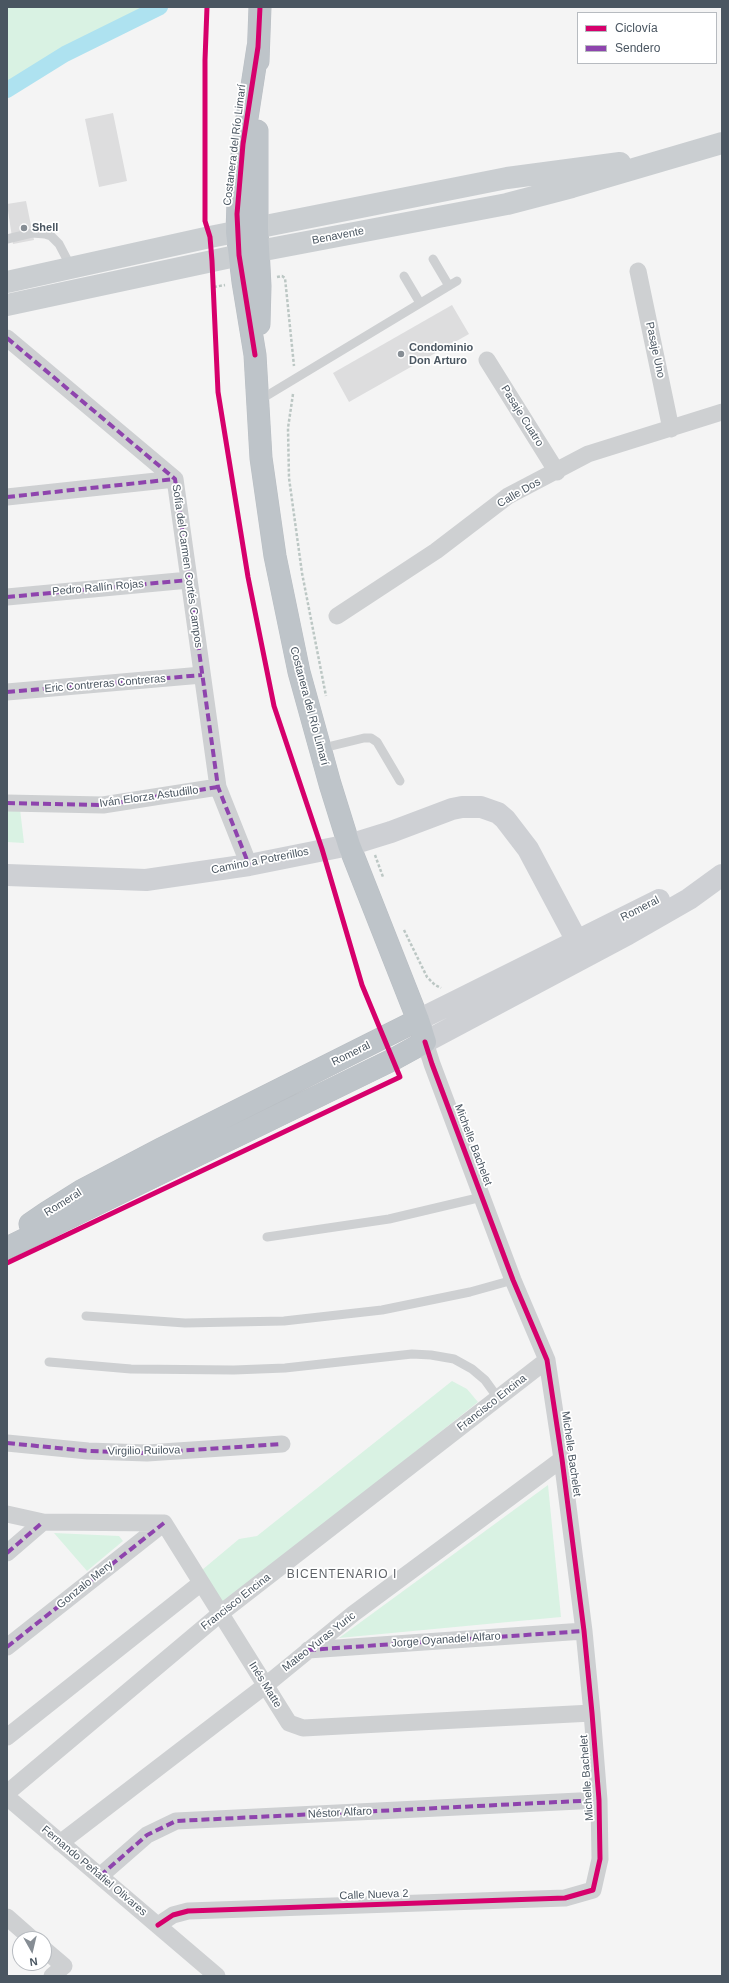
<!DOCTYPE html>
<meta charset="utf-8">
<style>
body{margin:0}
#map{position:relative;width:729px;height:1983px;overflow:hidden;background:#f4f4f4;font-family:Arial,sans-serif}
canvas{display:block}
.frame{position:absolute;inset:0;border:8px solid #4a5661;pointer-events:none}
.legend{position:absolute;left:577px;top:12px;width:140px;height:52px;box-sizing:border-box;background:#fff;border:1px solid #b7bbc0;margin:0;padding:5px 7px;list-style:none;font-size:12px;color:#4a5661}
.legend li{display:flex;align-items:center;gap:8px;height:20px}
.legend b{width:20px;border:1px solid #b7bbc0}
.north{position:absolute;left:12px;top:1931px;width:40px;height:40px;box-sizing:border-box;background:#fff;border:1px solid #b7bbc0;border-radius:50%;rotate:172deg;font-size:11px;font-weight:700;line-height:16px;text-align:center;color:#4a5661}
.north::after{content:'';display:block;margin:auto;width:14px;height:18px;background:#868d94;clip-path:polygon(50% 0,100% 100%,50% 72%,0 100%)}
</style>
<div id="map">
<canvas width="729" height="1983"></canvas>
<div class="frame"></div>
<ul class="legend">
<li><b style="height:5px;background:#d6006c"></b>Ciclovía</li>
<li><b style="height:5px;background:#8e44ad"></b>Sendero</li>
</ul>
<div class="north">N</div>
</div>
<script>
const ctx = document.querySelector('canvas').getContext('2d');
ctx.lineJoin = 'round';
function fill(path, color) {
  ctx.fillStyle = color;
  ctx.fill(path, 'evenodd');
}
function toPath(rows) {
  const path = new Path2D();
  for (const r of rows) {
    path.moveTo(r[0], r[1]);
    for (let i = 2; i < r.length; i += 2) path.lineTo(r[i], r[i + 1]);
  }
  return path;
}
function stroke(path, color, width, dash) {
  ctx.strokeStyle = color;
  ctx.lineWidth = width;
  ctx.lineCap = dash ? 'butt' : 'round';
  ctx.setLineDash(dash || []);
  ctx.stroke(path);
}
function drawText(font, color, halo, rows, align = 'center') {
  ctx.font = font + ' Arial,sans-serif';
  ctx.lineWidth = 3.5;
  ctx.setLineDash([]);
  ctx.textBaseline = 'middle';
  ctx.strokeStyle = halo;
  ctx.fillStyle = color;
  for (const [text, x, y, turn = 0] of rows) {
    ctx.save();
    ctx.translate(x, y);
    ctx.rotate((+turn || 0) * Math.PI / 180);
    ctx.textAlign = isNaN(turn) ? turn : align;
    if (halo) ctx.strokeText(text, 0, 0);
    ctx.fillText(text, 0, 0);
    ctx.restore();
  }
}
const green = toPath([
 [7,7,148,7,51,55,7,84],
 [7,808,20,809,24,843,7,842],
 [452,1381,467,1389,478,1402,224,1604,202,1570,239,1539,257,1536],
 [548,1485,561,1617,339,1638],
 [54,1533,119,1536,123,1541,87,1571]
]);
const canal = toPath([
 [7,90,65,54,160,7]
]);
const building = toPath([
 [113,113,127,181,99,187,85,119],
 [26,201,34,240,13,244,7,204],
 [452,305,469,334,349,402,333,373]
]);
const path = toPath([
 [277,277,282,276,285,278,294,366],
 [214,287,225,285],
 [293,394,288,428,289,478,302,573,326,696],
 [375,855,383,877],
 [404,930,427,977,435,985,441,988]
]);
const lane = toPath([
 [7,239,32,233,45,234,51,236,59,244,71,267],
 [433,259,449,286],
 [404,276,420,303],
 [258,401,457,281],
 [319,749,364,738,371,738,377,742,400,781],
 [267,1237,389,1219,482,1197],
 [86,1316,185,1323,284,1321,382,1310,470,1292,513,1280],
 [49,1362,131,1369,234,1370,285,1368,412,1354,431,1355,454,1359,472,1369,485,1380,498,1398]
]);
const street = toPath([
 [638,271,671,429],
 [7,338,175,479,218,787,249,865],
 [487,360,557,472],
 [7,497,175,479],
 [7,597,189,580],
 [337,616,436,551,508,496,588,454,722,412],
 [7,692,202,675],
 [7,803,103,805,218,787],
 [7,1443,88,1451,147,1453,282,1444],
 [7,1514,43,1522,164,1523,289,1723,303,1728,592,1713],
 [7,1553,43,1522],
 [7,1647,164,1523],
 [308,1650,584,1631],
 [7,1737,201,1583],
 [7,1793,221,1613,547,1360],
 [7,1797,217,1976],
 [60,1843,266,1685,353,1614,562,1459],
 [100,1876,147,1835,176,1821,599,1800],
 [7,1917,32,1939],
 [158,1925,173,1915,188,1911,565,1898,593,1890,600,1859,599,1800,592,1713,584,1631,562,1459,547,1360,513,1280,432,1064,425,1042],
 [44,1949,64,1966,52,1976]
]);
const secondary = toPath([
 [7,875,146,880,249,865,349,845,391,832,452,809,462,807,481,807,498,813,505,819,528,849,577,941],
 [418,1020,659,900],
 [425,1042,628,934,689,899,722,875]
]);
const primary = toPath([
 [7,282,210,237,507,178,620,163],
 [7,305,259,251,507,204,572,187,722,143]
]);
const highway = toPath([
 [258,61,260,7],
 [257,131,257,229,260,286,259,324],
 [30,1224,46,1213,81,1191,161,1149,418,1020],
 [7,1248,394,1059,425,1042,418,1020,349,845,330,784,299,672,275,556,261,458,255,355,243,282,237,232,238,203,243,144,258,47]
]);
const quiet = toPath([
 [7,338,175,479,218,787,249,865],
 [7,497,175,479],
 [7,597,189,580],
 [7,692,202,675],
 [7,803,103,805,218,787],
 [7,1443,88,1451,147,1453,282,1444],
 [7,1553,43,1522],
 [7,1647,164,1523],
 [308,1650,584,1631],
 [100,1876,147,1835,176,1821,599,1800]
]);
const cycleway = toPath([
 [255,355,239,255,237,214,243,144,258,47,260,7],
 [7,1263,400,1077,362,985,322,849,274,706,248,577,218,392,212,261,210,237,205,221,205,60,207,7],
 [158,1925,173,1915,188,1911,565,1898,593,1890,600,1859,599,1800,592,1713,584,1631,562,1459,547,1360,513,1280,432,1064,425,1042]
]);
const markers = [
 [24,228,4,"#868d94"],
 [401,354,4,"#868d94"]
];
const streetNames = [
 ["Costanera del Río Limarí",235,145,-83],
 ["Benavente",338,236,-11],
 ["Pasaje Uno",655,350,78],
 ["Pasaje Cuatro",522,416,58],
 ["Calle Dos",519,493,-30],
 ["Sofía del Carmen Cortés Campos",187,566,82],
 ["Pedro Rallín Rojas",98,588,-5],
 ["Eric Contreras Contreras",105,684,-5],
 ["Costanera del Río Limarí",309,706,75],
 ["Iván Elorza Astudillo",149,797,-8],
 ["Camino a Potrerillos",260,861,-11],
 ["Romeral",640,909,-27],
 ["Romeral",351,1054,-26],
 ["Michelle Bachelet",473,1145,69],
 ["Romeral",63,1203,-32],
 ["Francisco Encina",492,1403,-38],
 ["Virgilio Ruilova",144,1451,-1],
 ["Michelle Bachelet",571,1454,82],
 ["Gonzalo Mery",85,1585,-39],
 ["Francisco Encina",236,1602,-38],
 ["Jorge Oyanadel Alfaro",446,1640,-4],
 ["Mateo Yuras Yuric",319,1642,-38],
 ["Inés Matte",265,1685,58],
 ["Michelle Bachelet",587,1778,-94],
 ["Néstor Alfaro",340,1813,-3],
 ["Fernando Peñafiel Olivares",94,1871,40],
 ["Calle Nueva 2",374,1895,-2]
];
const poiNames = [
 ["Shell",32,228],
 ["Condominio",409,348],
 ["Don Arturo",409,361]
];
const neighbourhoodNames = [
 ["BICENTENARIO I",342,1575]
];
fill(green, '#d9f2e3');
stroke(canal, '#aee2f0', 16);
fill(building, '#ddddde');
stroke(highway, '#b9bec3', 23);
stroke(path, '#bcc7c4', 2.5, [3, 2]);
stroke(lane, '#ced0d2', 9);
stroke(street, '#ced0d2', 17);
stroke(secondary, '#ced0d4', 22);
stroke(primary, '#caced1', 22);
stroke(highway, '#bec4c9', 22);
stroke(quiet, '#8e44ad', 4, [8, 4]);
stroke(cycleway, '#d6006c', 5);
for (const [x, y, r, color] of markers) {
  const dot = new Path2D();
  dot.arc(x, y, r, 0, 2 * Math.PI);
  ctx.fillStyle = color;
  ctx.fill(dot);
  stroke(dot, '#fff', 1.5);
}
drawText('11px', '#4a5661', '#fff', streetNames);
drawText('bold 11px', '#4a5661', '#fff', poiNames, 'left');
ctx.letterSpacing = '1px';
drawText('12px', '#5f6368', '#fff', neighbourhoodNames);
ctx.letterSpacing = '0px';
</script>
